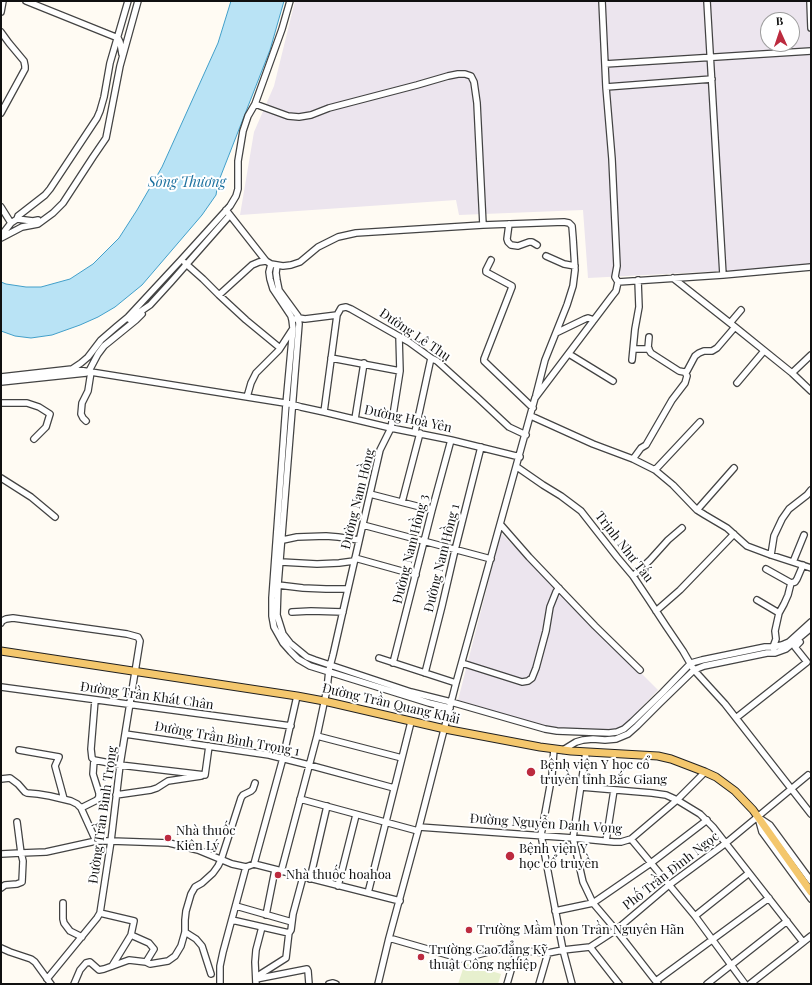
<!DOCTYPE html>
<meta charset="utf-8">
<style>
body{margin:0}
#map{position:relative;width:812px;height:985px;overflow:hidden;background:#fffbf3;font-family:"Playfair Display",serif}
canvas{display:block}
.frame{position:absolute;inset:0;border:2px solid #101010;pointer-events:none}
.north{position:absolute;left:760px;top:12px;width:40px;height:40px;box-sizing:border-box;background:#fff;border:1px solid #9f9f9f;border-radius:50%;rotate:357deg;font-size:11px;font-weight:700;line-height:16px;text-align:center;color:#101010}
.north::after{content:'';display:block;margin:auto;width:14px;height:18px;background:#bc2b3f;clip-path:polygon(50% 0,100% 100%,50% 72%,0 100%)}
</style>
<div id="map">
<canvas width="812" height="985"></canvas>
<div class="frame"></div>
<div class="north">B</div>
</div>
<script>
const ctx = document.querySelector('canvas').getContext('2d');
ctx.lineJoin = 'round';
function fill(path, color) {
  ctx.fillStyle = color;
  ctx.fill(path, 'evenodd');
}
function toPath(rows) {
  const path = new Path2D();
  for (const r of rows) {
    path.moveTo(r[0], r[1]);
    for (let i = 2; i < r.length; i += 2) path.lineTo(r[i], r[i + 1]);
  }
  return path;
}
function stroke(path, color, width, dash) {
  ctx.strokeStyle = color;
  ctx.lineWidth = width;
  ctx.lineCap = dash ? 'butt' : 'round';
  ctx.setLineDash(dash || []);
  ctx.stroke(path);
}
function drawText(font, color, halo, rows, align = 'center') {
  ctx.font = font + ' "Playfair Display",serif';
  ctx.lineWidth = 4;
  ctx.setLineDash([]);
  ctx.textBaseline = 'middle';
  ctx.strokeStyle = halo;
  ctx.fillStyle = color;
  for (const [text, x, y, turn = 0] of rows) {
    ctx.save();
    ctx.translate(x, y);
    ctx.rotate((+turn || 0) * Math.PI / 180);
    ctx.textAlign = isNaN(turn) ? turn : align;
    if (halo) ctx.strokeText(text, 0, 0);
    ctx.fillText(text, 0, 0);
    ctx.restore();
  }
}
const industrial = toPath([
 [295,1,811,1,811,263,799,267,588,278,583,210,459,215,456,200,240,215,254,132,274,86],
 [768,20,792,20,792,44,768,44],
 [501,533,658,690,626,723,618,729,609,730,570,729,546,726,517,719,458,700]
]);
const pitch = toPath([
 [465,963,501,974,498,984,458,984]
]);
const water = toPath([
 [231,1,284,1,270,50,218,183,216,195,202,215,142,285,115,307,98,317,80,325,52,335,31,338,15,336,1,331,1,282,6,284,26,287,41,287,70,279,93,264,119,238,137,210,162,167,218,43,231,1]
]);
const minor = toPath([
 [26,1,118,38,120,42,122,54],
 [707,1,723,275],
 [810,1,811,28],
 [1,12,3,1],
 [1,32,9,43,24,61,25,66,25,69,1,113],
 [605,64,811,51],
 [606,87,712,79],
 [255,104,288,116,299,117,311,115,329,108,417,85,448,76,458,74,465,74,471,76,474,82,477,103,483,225],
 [1,207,11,223],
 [226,210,266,261,271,264,283,266,291,265,300,262,318,247,338,237,356,233,483,225,564,222,569,223,572,226,573,238,575,270,573,286,567,305,545,360,536,395],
 [17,219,18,216,45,195,50,189,97,118,100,111,104,97,110,63,128,1],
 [509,224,507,239,508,242,511,245,518,246,529,242,532,242,537,245],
 [1,234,4,232,11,223,17,219,33,221,38,220],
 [1,238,22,227,38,224,53,213,63,203,93,157,106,138,120,66,138,1],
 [546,256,564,264,575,266],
 [491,260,486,270,486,272,512,286,512,287,484,359,484,361,533,408],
 [266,261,259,262,252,265,219,295,246,320,280,348],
 [185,263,203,279,219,295],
 [271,264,269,272,270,279,273,289,291,316,292,320,293,328,286,404,272,598,272,616,274,627,283,643,291,652,298,659,310,666,429,703,450,708],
 [277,265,276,273,277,280,279,290,298,316,299,324,278,585,277,615,283,634,290,643,307,657,315,660,411,692,451,702,545,729,557,731,609,733,617,732,624,729,632,722,663,692,691,663,702,660,765,647,773,647,782,645,789,642,811,622],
 [673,278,735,327,792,373,811,391],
 [618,282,723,275,811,267],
 [129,319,134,316,150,305,171,282,230,215],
 [295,319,299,318,305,319,337,315,341,308,346,307,351,309,409,342,431,358,437,361,478,398,509,427,526,435],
 [730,323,741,310],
 [556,333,585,319,588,318,594,320],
 [649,337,648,348,651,353,679,371,684,372,687,371,695,356,699,353,704,351,712,351,717,348,735,327],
 [633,349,649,349],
 [569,354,613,381],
 [331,358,400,371],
 [632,360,635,329,639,307,638,280],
 [72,369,291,404,301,407,324,412,391,428,451,440,520,457],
 [89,371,98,354,104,346,136,320,142,314],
 [792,373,811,355],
 [1,377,72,369,81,363,88,357,101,340,116,327,128,317,181,260,230,206,236,196,238,189,238,161,243,131,248,116,255,104,282,29,290,1],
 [1,382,86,373],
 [737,383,764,351],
 [247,397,251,383,256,373,279,350,292,330],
 [1,403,27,403,39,407,50,414,46,427,34,439],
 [324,412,337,315],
 [531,416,593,444,633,459,655,470,673,485,697,510,705,515,727,528,747,546,771,555,811,568],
 [355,419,364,363],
 [86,421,83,418,81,414,82,403,88,391,91,372],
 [415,432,431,358],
 [633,459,641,448,646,445,672,400,685,383,687,376,685,372],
 [517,467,543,485,561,496,581,511,617,557,633,576,649,600,666,626,683,651,694,670,725,704,811,814],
 [655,470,700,422],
 [1,478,31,497,55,517],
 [370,494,432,510],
 [402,502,420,433],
 [697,510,734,468],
 [363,525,491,559],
 [501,525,529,557,595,626,640,670],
 [283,540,297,537,326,536,338,537,359,540],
 [771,555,774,536,782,519,789,509,807,495,811,490],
 [355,558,416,575],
 [281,562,317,564,339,563,354,561],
 [793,562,804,535],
 [766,569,791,583],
 [633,576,650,560,668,540,682,528],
 [278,585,303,588,326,589,348,589],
 [757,600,779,613],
 [656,611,680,590,734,534],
 [292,612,311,611,343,612],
 [1,623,2,621,6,619,13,618,127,634,138,637,140,641,120,765,111,841,100,913,97,918,47,979],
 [774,650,773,647,776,639,775,631,779,613,784,604,788,595,791,583,795,582,797,579,803,565],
 [379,658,456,683],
 [393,663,432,510,451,440],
 [462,663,522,682,528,681,532,678,536,668,546,631,550,607,556,592,559,588],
 [425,673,442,606,455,550,481,447],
 [1,687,291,726],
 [95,700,91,749,92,758,94,760,120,765,205,775,209,746],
 [736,718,807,662,795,647,800,642],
 [125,734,269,755,309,765,394,788],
 [317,736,402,758],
 [554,749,552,775,541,835,563,950,572,984],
 [19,750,59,757,55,766,64,799],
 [563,750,576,742,583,740,593,739,605,740,616,739,628,734,637,726,659,704,694,670,704,666,767,653,775,653,786,649,811,628],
 [586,752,573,838,583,882,593,903,616,930,658,984],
 [1,779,10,778,18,784,25,792,27,793,38,794,50,796,71,801,77,804,81,808,96,841],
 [581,787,652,793,666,795,677,800,700,814,713,827,803,942],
 [116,795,151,790,157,788,168,781,201,776],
 [300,799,418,831],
 [81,808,97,800,99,797,99,793,93,774,94,760],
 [761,819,770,825,811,881],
 [759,821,762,832,811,899],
 [419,827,573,838,614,842,621,842,631,839,695,916,745,984],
 [631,839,677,800,705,772],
 [606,841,614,790],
 [1,854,21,853,17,822],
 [254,864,283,758,297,696],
 [281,872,317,736,327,689,329,670,333,655,348,589,380,450,391,428,400,371,399,336],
 [310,879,327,806],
 [338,886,356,815],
 [1,888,5,885,17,884,22,882,23,861,21,853,46,852,96,841,111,841,169,843,198,850,232,864,246,867,254,864,400,901],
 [368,893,411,722],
 [63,903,63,919,64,923,70,931,82,937],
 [236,906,292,922],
 [555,911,593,903,651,863,707,820],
 [100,913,134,921,131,935,112,966],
 [266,915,275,870],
 [695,916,749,873],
 [232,920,289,933,291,930,293,914,303,877],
 [185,932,196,939,202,946,211,974],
 [389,938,462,959,492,951,500,949,516,953,526,951,548,953,563,950,590,947,616,930,669,885,726,843,808,775],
 [590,947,619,984],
 [1,948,10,952,31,959,35,962,51,984],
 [146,962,150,964,168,961,175,956,181,946,185,932,185,920,186,911,191,894,195,887,202,883,213,873,218,866,221,860,241,798,243,795,251,791,253,789,255,783],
 [256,977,286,958,289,932],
 [256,979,307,969,308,971,309,984],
 [656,981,769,898],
 [74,984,80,970,86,963,90,962,99,970,104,969,129,960,146,962,154,949,149,943,131,935],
 [220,984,220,966,223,952,246,867],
 [256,984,255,962,256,950,262,927],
 [329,984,333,983,336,984],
 [378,984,389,938,418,831,456,683,535,398,612,296,616,291,618,282,615,277,617,266,612,159,606,87,602,1],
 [507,984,516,953],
 [539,984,548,953],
 [707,984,787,921],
 [750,984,787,955,811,936]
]);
const major = toPath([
 [1,651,297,696,324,701,445,729,540,747,571,751,658,756,671,759,705,772,716,777,735,791,753,810,811,892]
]);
const markers = [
 [531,772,5,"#bc2b3f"],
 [168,838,4,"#bc2b3f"],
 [510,856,5,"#bc2b3f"],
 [278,875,4,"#bc2b3f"],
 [469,930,4,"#bc2b3f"],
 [421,957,4,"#bc2b3f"]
];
const streetNames = [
 ["Đường Lê Thụ",415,335,34],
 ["Đường Hoà Yên",408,419,12],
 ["Đường Nam Hồng",358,499,-76],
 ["Trịnh Như Tấu",624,547,52],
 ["Đường Nam Hồng 3",411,549,-76],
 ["Đường Nam Hồng 1",442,558,-76],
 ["Đường Trần Khát Chân",147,696,8],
 ["Đường Trần Quang Khải",391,704,13],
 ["Đường Trần Bình Trọng 1",227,739,10],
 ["Đường Trần Bình Trọng",103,815,-82],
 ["Đường Nguyễn Danh Vọng",546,824,4],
 ["Phố Trần Đình Ngọc",671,871,-38]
];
const poiNames = [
 ["Bệnh viện Y học cổ",540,765],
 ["truyền tỉnh Bắc Giang",540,780],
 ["Nhà thuốc",176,831],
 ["Kiên Lý",176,846],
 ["Bệnh viện Y",519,849],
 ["học cổ truyền",519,864],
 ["Nhà thuốc hoahoa",286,875],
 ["Trường Mầm non Trần Nguyên Hãn",477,930],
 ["Trường Cao đẳng Kỹ",429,950],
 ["thuật Công nghiệp",429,965]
];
const waterNames = [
 ["Sông Thương",187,183]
];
fill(industrial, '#ece5ee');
fill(pitch, '#e7f0ce');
fill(water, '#b9e3f5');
stroke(water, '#429fc9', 1);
stroke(minor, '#434343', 8);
stroke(major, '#212121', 9);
stroke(minor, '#fff', 5.5);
stroke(major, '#f4c76d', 7);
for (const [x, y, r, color] of markers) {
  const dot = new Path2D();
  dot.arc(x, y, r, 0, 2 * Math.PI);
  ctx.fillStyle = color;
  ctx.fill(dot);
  stroke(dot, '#fff', 1.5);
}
drawText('13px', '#101010', '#fff', streetNames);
drawText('13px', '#101010', '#fff', poiNames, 'left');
drawText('italic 14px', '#1b719f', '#fff', waterNames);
</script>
